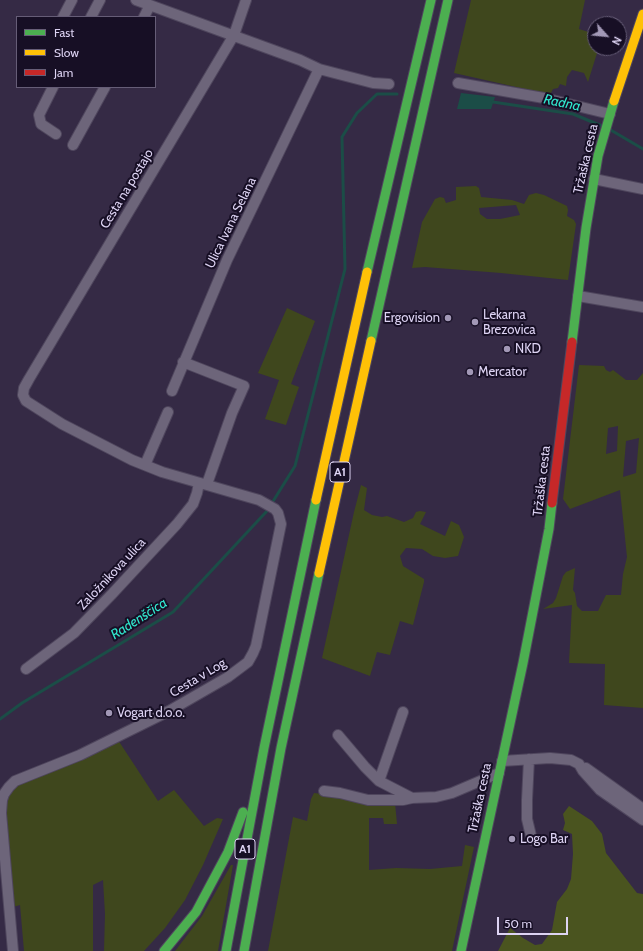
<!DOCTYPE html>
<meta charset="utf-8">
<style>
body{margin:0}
#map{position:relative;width:643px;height:951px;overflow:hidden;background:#352a45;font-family:Cabin,sans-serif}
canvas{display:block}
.legend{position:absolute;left:16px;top:16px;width:140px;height:72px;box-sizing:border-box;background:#170f25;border:1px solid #665d77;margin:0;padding:5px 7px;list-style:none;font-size:12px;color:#ddd3f3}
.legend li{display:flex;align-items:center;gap:8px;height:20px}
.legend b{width:20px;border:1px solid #665d77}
.north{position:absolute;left:587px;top:16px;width:40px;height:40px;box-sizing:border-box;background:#170f25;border:1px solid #665d77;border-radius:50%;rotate:117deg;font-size:11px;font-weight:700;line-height:16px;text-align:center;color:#ddd3f3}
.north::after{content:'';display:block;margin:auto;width:14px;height:18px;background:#a298b6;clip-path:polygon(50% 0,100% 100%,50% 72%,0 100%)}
.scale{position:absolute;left:497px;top:917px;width:71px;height:18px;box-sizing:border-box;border:2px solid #ddd3f3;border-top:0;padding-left:5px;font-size:12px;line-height:14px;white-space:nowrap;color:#ddd3f3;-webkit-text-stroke:3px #170f25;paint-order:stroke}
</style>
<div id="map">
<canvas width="643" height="951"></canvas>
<ul class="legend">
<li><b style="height:5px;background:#4caf50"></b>Fast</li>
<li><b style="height:5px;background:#ffc107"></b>Slow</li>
<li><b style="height:5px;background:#c62828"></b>Jam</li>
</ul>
<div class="north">N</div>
<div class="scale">50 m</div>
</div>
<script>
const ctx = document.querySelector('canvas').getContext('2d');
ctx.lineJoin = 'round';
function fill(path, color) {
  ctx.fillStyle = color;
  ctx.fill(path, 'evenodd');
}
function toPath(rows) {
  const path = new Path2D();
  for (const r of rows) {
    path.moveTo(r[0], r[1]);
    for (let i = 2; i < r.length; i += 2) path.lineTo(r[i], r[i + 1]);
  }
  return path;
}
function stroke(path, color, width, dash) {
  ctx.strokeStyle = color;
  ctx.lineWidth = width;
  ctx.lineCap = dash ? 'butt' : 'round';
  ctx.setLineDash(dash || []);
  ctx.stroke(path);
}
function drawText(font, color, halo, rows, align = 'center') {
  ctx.font = font + ' Cabin,sans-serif';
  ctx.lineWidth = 4;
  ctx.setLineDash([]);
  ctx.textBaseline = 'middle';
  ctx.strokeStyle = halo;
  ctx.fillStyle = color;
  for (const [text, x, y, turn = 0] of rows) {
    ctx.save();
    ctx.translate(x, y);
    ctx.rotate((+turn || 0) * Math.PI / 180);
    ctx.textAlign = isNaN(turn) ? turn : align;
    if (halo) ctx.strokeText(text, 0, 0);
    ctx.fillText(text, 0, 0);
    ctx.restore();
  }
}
const green = toPath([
 [471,0,585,0,579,29,595,34,594,41,595,48,598,50,588,82,584,73,572,70,567,77,566,86,560,84,558,88,553,89,551,93,543,93,454,73],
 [476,186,479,188,481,197,512,200,524,204,529,195,536,193,544,195,567,206,568,210,567,216,574,220,576,224,568,280,501,273,425,267,412,268,422,222,435,199,440,197,444,198,446,203,456,200,456,187],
 [516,205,520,215,500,219,487,219,480,214,479,208],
 [287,308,315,321,291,384,299,387,286,425,265,419,279,380,258,373],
 [579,365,604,366,606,370,610,372,613,370,626,380,637,380,643,373,643,708,604,705,605,664,569,663,572,605,543,609,553,603,556,598,563,576,566,572,575,568,573,590,575,593,577,606,582,611,598,611,606,595,621,595,623,574,627,557,620,490,570,509,563,499],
 [618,426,617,451,606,454,608,428],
 [639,438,636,473,623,477,626,441],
 [361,485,367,488,364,510,372,515,382,517,387,516,404,522,413,518,416,512,420,511,426,512,420,524,445,536,451,521,459,525,464,537,458,556,445,558,433,556,422,549,406,548,400,556,403,566,424,579,424,582,413,625,400,621,390,655,377,652,370,676,322,658,354,512],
 [118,741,120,743,158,801,174,790,204,826,217,818,223,819,203,865,185,900,165,928,144,951,104,951,105,914,103,880,93,885,93,951,24,951,20,905,13,907,5,825,7,800,13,788,20,782],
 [314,793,395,803,397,824,384,824,383,818,369,818,369,870,396,868,430,869,462,866,465,845,474,847,452,951,268,951,293,817,307,821,311,799],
 [231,865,233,865,218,951,175,951,202,916]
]);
const forest = toPath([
 [569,806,592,821,602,834,606,853,637,893,643,894,643,951,498,951,510,928,523,938,535,945,542,944,552,930,557,902,567,889,571,879,573,854,572,834,563,830,565,823,563,814]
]);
const water = toPath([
 [461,93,495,97,491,109,457,109]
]);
const stream = toPath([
 [493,102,573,114,602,126],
 [609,129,643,149],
 [0,719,22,703,173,612,267,511,295,466,345,269,342,137,357,113,377,94,397,94]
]);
const street = toPath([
 [136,0,300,60,319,69,373,83,389,84],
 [63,17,72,0],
 [91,17,100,0],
 [144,17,150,5],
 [458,83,544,98,610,114],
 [53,87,39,115,41,124,56,134],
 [73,145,105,87],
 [594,179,643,189],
 [578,296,643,307],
 [183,362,244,386,232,413,207,484],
 [172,391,227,260,319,69],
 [145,465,168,412],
 [26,669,74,633,112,594,177,524,193,504,197,493,199,483],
 [338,735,365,767,379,781,412,798],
 [529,759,527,800,527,819,532,840],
 [502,761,550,758,571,760,579,764,583,771,600,790,643,820],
 [586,768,643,809],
 [379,781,403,712],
 [324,791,340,793,368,800,403,800,412,798,436,797,452,793,499,773],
 [13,951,1,813,2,800,4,794,9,787,15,781,80,755,169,711,228,677,248,662,253,653,256,646,281,524,278,513,275,509,259,500,162,472,132,460,62,424,26,401,23,395,24,388,29,379,234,35,246,0]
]);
const fast = toPath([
 [367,272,431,0],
 [371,341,448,0],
 [572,342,586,228,598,156,614,101],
 [164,951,196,912,228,852,243,812],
 [226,951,264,748,316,500],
 [244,951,281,748,319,573],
 [461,951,523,663,549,529,552,503]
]);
const slow = toPath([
 [614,101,643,14],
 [316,500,367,272],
 [319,573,371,341]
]);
const jam = toPath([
 [552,503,572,342]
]);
const markers = [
 [448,318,4,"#a298b6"],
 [475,322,4,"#a298b6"],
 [507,349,4,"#a298b6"],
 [470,372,4,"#a298b6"],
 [109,713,4,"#a298b6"],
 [512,839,4,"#a298b6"]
];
const shields = [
 [340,472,20],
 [245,849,20]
];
const shieldNames = [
 ["A1",340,472],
 ["A1",245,849]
];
const streetNames = [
 ["Tržaška cesta",586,159,-77],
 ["Cesta na postajo",127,189,-59],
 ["Ulica Ivana Selana",231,223,-64],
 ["Tržaška cesta",542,481,-83],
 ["Založnikova ulica",112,574,-47],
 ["Cesta v Log",198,678,-31],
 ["Tržaška cesta",480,798,-78]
];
const poiNames = [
 ["Lekarna",483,315],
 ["Brezovica",483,330],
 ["Ergovision",440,318,"right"],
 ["NKD",515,349],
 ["Mercator",478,372],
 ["Vogart d.o.o.",117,713],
 ["Logo Bar",520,839]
];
const waterNames = [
 ["Radna",562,103,12],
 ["Radenščica",139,619,-33]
];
fill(green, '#3f471d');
fill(forest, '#4a541f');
fill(water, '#1b4d47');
stroke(stream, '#1b4d47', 3);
stroke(street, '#4f465d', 12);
stroke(fast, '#4f465d', 11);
stroke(slow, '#4f465d', 11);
stroke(jam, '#4f465d', 11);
stroke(street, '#6d657a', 10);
stroke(fast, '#4caf50', 9);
stroke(slow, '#ffc107', 9);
stroke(jam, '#c62828', 9);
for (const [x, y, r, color] of markers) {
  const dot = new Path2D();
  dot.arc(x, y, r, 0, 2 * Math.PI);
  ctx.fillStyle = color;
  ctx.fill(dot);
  stroke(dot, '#170f25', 1.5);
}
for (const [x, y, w] of shields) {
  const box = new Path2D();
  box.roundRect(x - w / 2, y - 10, w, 20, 3);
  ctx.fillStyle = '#170f25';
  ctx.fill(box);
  stroke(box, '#ddd3f3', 1);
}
drawText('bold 12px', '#ddd3f3', null, shieldNames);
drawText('13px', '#ddd3f3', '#170f25', streetNames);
drawText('13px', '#ddd3f3', '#170f25', poiNames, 'left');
drawText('italic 14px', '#31e8ce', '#170f25', waterNames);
</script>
